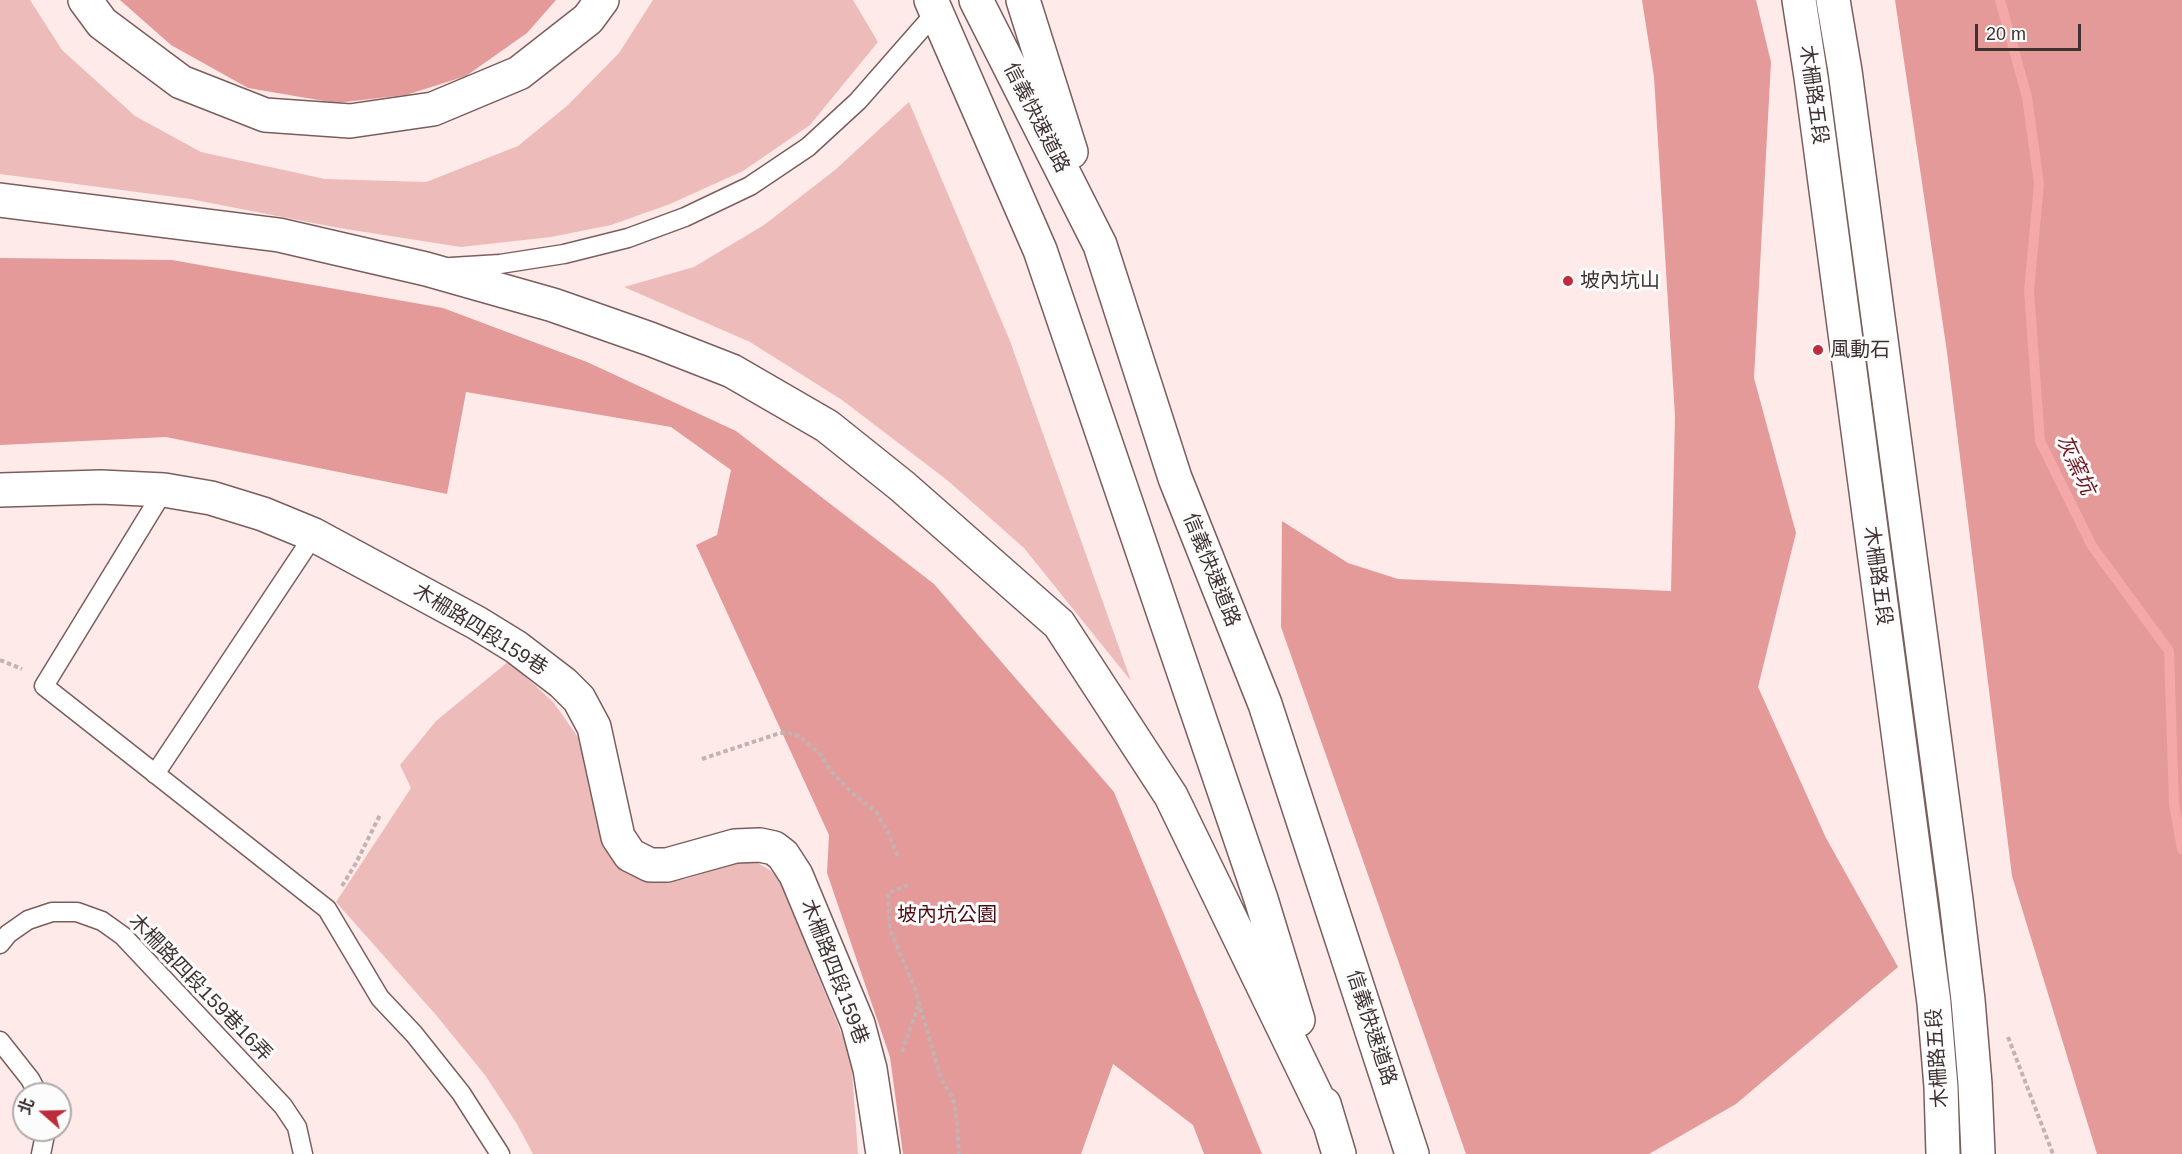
<!DOCTYPE html>
<meta charset="utf-8">
<style>
body{margin:0}
#map{position:relative;width:2182px;height:1154px;overflow:hidden;background:#feeae9;font-family:Helvetica,"Noto Sans TC",sans-serif}
canvas{display:block}
.north{position:absolute;left:12px;top:1082px;width:60px;height:60px;box-sizing:border-box;background:#fcfcfc;border:2px solid #b0abab;border-radius:50%;rotate:290deg;font-size:16px;font-weight:700;line-height:24px;text-align:center;color:#3e3131}
.north::after{content:'';display:block;margin:auto;width:21px;height:27px;background:#bd2c3d;clip-path:polygon(50% 0,100% 100%,50% 72%,0 100%)}
.scale{position:absolute;left:1975px;top:24px;width:106px;height:27px;box-sizing:border-box;border:3px solid #3e3131;border-top:0;padding-left:8px;font-size:18px;line-height:21px;white-space:nowrap;color:#3e3131;-webkit-text-stroke:4px #fcfcfc;paint-order:stroke}
</style>
<div id="map">
<canvas width="2182" height="1154"></canvas>
<div class="north">北</div>
<div class="scale">20 m</div>
</div>
<script>
const ctx = document.querySelector('canvas').getContext('2d');
ctx.lineJoin = 'round';
function fill(path, color) {
  ctx.fillStyle = color;
  ctx.fill(path, 'evenodd');
}
function toPath(rows) {
  const path = new Path2D();
  for (const r of rows) {
    path.moveTo(r[0], r[1]);
    for (let i = 2; i < r.length; i += 2) path.lineTo(r[i], r[i + 1]);
  }
  return path;
}
function stroke(path, color, width, dash) {
  ctx.strokeStyle = color;
  ctx.lineWidth = width;
  ctx.lineCap = dash ? 'butt' : 'round';
  ctx.setLineDash(dash || []);
  ctx.stroke(path);
}
function drawText(font, color, halo, rows, align = 'center') {
  ctx.font = font + ' Helvetica,"Noto Sans TC",sans-serif';
  ctx.lineWidth = 6;
  ctx.setLineDash([]);
  ctx.textBaseline = 'middle';
  ctx.strokeStyle = halo;
  ctx.fillStyle = color;
  for (const [text, x, y, turn = 0] of rows) {
    ctx.save();
    ctx.translate(x, y);
    ctx.rotate((+turn || 0) * Math.PI / 180);
    ctx.textAlign = isNaN(turn) ? turn : align;
    if (halo) ctx.strokeText(text, 0, 0);
    ctx.fillText(text, 0, 0);
    ctx.restore();
  }
}
const green = toPath([
 [0,0,30,0,62,50,135,116,201,152,325,179,426,182,518,146,568,105,619,53,653,0,853,0,878,42,810,125,743,171,670,204,611,225,551,237,461,247,339,228,190,199,0,174],
 [909,102,1010,341,1131,681,1024,548,947,480,842,400,750,342,624,287,694,267,764,225,835,170],
 [509,661,554,703,584,746,604,846,624,871,658,883,686,879,751,859,771,871,779,879,851,1057,858,1154,533,1154,517,1124,485,1075,436,1015,336,902,411,788,400,765,436,721]
]);
const forest = toPath([
 [120,0,556,0,527,33,466,76,406,95,336,103,248,88,171,45],
 [1642,0,1756,0,1771,62,1754,378,1796,533,1758,687,1826,838,1898,967,1736,1104,1649,1154,1466,1154,1281,627,1282,521,1348,563,1398,579,1671,591,1675,416,1654,77],
 [1895,0,2182,0,2182,1154,2097,1154,2012,876,1947,352],
 [0,258,172,260,443,308,587,362,736,431,934,584,1114,792,1262,1154,1204,1154,1193,1125,1113,1064,1081,1154,903,1154,890,1057,827,873,829,835,696,545,717,535,731,470,671,427,466,392,447,494,166,437,0,445]
]);
const stream = toPath([
 [2000,0,2027,97,2039,184,2029,291,2040,441,2092,546,2169,651,2174,804,2182,849]
]);
const path = toPath([
 [0,660,22,669],
 [702,759,780,733,789,733,799,736,820,754,831,771,850,791,876,812,889,834,898,857],
 [908,885,888,893,890,930,914,986,941,1079,953,1098,957,1122,959,1154],
 [342,886,356,863,380,815],
 [2008,1037,2053,1154],
 [902,1052,918,1006]
]);
const lane = toPath([
 [451,267,500,264,564,254,628,238,685,217,750,186,808,147,858,101,937,11],
 [164,490,44,686,327,909,380,998,414,1034,461,1093,500,1154],
 [155,774,314,535],
 [0,944,8,934,28,920,52,912,77,912,102,921,123,936,283,1106,297,1127,303,1154],
 [0,1041,30,1079,38,1094],
 [41,1154,46,1130]
]);
const street = toPath([
 [0,490,101,487,164,490,211,498,263,514,314,535,477,623,516,647,563,683,579,699,594,727,618,837,630,855,650,865,667,865,735,846,760,845,774,848,783,855,796,875,858,1024,870,1069,883,1154]
]);
const secondary = toPath([
 [1799,0,1811,77,1934,1003,1941,1087,1943,1154],
 [1833,0,1845,71,1956,900,1968,1000,1975,1084,1978,1154]
]);
const highway = toPath([
 [85,0,102,23,181,82,265,115,350,121,433,109,519,73,588,19,602,0],
 [931,0,1040,250,1261,899,1298,1020],
 [976,0,1100,245,1175,478,1265,704,1412,1154],
 [1023,0,1071,152],
 [0,200,279,235,426,269,553,305,650,339,732,371,827,426,902,486,1059,624,1171,796,1330,1124],
 [1324,1104,1339,1154]
]);
const markers = [
 [1568,281,6,"#bd2c3d"],
 [1818,350,6,"#bd2c3d"]
];
const streetNames = [
 ["木柵路五段",1813,95,82],
 ["信義快速道路",1036,118,63],
 ["信義快速道路",1211,570,68],
 ["木柵路五段",1877,576,82],
 ["木柵路四段159巷",480,630,32],
 ["木柵路四段159巷",834,972,69],
 ["木柵路四段159巷16弄",200,988,46],
 ["信義快速道路",1371,1028,72],
 ["木柵路五段",1938,1058,-94]
];
const poiNames = [
 ["坡內坑山",1580,281],
 ["風動石",1830,350]
];
const parkNames = [
 ["坡內坑公園",947,915]
];
const waterNames = [
 ["灰窯坑",2075,465,65]
];
fill(green, '#edbcba');
fill(forest, '#e49a99');
stroke(stream, '#f4a8a8', 10);
stroke(lane, '#7a5e5d', 21);
stroke(street, '#7a5e5d', 36);
stroke(secondary, '#7a5e5d', 36);
stroke(highway, '#7a5e5d', 36);
stroke(path, '#c4b2b2', 4, [4.5, 3]);
stroke(lane, '#fff', 18);
stroke(street, '#fff', 33);
stroke(secondary, '#fff', 33);
stroke(highway, '#fff', 33);
for (const [x, y, r, color] of markers) {
  const dot = new Path2D();
  dot.arc(x, y, r, 0, 2 * Math.PI);
  ctx.fillStyle = color;
  ctx.fill(dot);
  stroke(dot, '#fcfcfc', 2);
}
drawText('20px', '#3e3131', '#fcfcfc', streetNames);
drawText('20px', '#3e3131', '#fcfcfc', poiNames, 'left');
drawText('20px', '#4e0c14', '#fcfcfc', parkNames);
drawText('italic 21px', '#6f1821', '#fcfcfc', waterNames);
</script>
